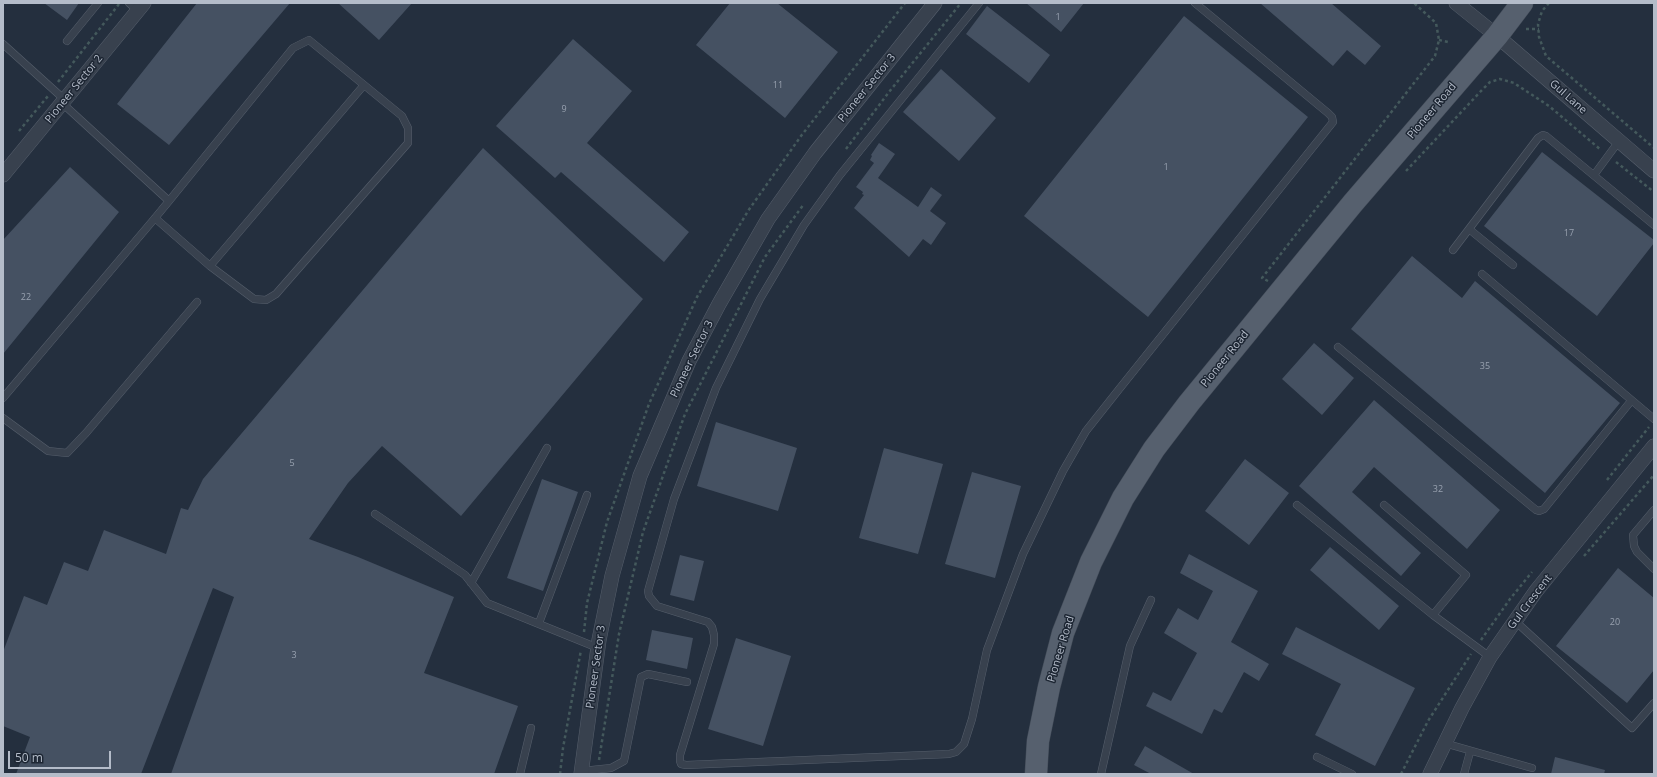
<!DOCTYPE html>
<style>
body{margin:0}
#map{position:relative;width:1657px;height:777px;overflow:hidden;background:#242f3e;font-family:"Open Sans",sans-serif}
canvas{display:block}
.frame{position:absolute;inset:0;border:4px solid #b4bcc9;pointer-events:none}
.scale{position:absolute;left:8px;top:751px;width:103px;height:18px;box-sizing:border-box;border:2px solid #b4bcc9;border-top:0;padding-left:5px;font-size:12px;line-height:14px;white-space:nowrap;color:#b4bcc9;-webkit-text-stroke:3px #1d2633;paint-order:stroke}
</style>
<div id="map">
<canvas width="1657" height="777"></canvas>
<div class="frame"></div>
<div class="scale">50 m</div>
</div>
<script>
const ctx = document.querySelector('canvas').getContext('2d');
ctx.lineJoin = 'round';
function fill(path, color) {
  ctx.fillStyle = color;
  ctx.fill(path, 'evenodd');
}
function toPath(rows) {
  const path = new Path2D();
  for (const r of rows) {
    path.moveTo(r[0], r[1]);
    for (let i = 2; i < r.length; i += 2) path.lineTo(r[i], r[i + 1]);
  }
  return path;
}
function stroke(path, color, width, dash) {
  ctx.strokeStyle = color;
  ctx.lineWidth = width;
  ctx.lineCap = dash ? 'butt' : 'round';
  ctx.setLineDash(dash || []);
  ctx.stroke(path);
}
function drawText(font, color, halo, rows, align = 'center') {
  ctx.font = font + ' "Open Sans",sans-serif';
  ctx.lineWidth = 3;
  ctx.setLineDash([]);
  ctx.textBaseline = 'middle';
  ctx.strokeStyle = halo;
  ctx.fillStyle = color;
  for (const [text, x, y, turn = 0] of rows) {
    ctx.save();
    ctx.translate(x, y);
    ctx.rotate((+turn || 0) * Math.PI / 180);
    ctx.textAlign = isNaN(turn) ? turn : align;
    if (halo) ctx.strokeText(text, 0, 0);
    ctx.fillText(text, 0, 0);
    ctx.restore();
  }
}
const building = toPath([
 [44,3,79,3,67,20],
 [197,3,290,3,169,145,117,104],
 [338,3,412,3,379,40],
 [730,3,777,3,838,52,785,118,696,45],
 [1026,3,1084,3,1061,32],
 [1260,3,1331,3,1381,46,1365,65,1347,50,1333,66],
 [987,6,1050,55,1029,83,966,34],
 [1184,16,1308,117,1148,317,1024,216],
 [573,39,632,91,587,143,689,232,664,262,561,172,555,178,496,126],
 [941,69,996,118,959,161,903,112],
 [879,143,895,154,878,178,918,207,931,187,942,195,930,211,946,223,931,245,923,239,909,257,854,208,864,195,862,194,863,192,856,187,874,163,870,160,872,156,871,155],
 [483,148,643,299,461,516,382,446,348,483,309,539,358,557,454,597,424,673,518,706,494,774,171,774,234,597,213,588,141,774,16,774,30,737,3,726,3,652,24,596,47,605,64,562,88,571,104,530,166,554,181,508,188,510,203,479],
 [1542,152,1654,240,1654,243,1597,316,1484,226],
 [70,167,119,212,3,354,3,240],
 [1412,256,1462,298,1475,281,1620,403,1545,493,1351,329],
 [1314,343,1354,378,1322,415,1282,379],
 [1374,400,1500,510,1467,549,1374,467,1352,492,1421,553,1401,576,1299,486],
 [716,422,797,448,778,511,697,486],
 [884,448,943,464,918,554,859,538],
 [1245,459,1289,493,1249,545,1205,511],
 [972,472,1021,486,995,578,945,564],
 [542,479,578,492,543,591,507,578],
 [1330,547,1399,606,1379,630,1310,570],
 [1189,554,1258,591,1231,642,1269,664,1259,681,1244,672,1222,713,1214,709,1202,734,1146,706,1153,692,1171,701,1197,653,1164,633,1178,608,1198,620,1213,591,1180,573],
 [680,555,704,561,694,601,670,595],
 [1618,568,1654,598,1654,670,1627,703,1556,646],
 [1296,627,1415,688,1375,766,1315,735,1341,684,1282,654],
 [652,630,693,638,687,669,646,660],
 [736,638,791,656,763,746,708,729],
 [1145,746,1194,774,1151,774,1134,765],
 [1555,757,1605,770,1604,774,1551,774]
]);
const path = toPath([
 [1549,3,1542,11,1538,24,1539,37,1546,56,1654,148],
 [1526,29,1539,29],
 [1439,40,1448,42],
 [58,82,119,4],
 [19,131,48,96],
 [846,149,889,92,961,3],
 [1616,162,1654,192],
 [1406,171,1481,91,1490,82,1500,79,1514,83,1549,106,1601,150],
 [1268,281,1262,278,1435,56,1439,40,1436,23,1414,3],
 [1607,480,1649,427],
 [1584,556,1654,475],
 [584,632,587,603,607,522,649,404,697,297,748,211,801,136,905,3],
 [1481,640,1510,599,1532,572],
 [599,760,619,634,643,532,685,414,765,257,804,204],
 [560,774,563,748,581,650],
 [1401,774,1428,721,1471,654]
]);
const lane = toPath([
 [129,3,138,11],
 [979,3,840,175,804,225,760,299,716,388,674,499,648,591,649,596,657,606,708,622,712,627,714,635,714,644,680,755,680,761,681,764,686,765,949,754,956,752,964,744,972,719,987,650,1023,554,1063,471,1086,431,1120,388,1333,122,1332,117,1328,113,1195,3],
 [67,41,98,3],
 [3,44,65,100],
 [62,103,169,201],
 [1594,175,1619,141],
 [1469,229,1513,265],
 [1453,250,1538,138,1543,135,1546,136,1654,225],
 [210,266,364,85],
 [1482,274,1654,419],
 [1338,347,1536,510,1539,511,1544,509,1631,401],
 [3,398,155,218,169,201,293,48,309,40,402,116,408,128,408,143,276,294,266,300,254,299,210,266,155,218],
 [3,418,48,451,67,453,86,433,197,302],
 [1297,505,1433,615,1490,657],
 [1384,505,1466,575,1433,615],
 [1654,510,1633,535,1634,546,1637,552,1654,569],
 [375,514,465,575,487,603,598,648],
 [471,583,547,448],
 [1515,621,1632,728,1654,703],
 [539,623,587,495],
 [1444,743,1532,768],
 [1317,757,1352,774],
 [582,771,611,768,624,761,641,677,648,674,687,682],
 [520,774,531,728],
 [1101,774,1130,646,1151,600],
 [1464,774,1470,752]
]);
const street = toPath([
 [1456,3,1497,36,1654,171],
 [3,175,144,3],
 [581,774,599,640,612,576,640,476,689,361,719,304,768,219,815,153,935,3],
 [1430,774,1462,708,1490,657,1536,591,1654,446]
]);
const primary = toPath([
 [1036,774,1038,741,1049,687,1063,633,1091,562,1123,498,1154,449,1189,403,1353,203,1497,36,1522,3]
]);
const numberNames = [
 ["1",1058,17],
 ["11",778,85],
 ["9",564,109],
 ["1",1166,167],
 ["17",1569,233],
 ["22",26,297],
 ["35",1485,366],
 ["5",292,463],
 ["32",1438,489],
 ["20",1615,622],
 ["3",294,655]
];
const streetNames = [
 ["Pioneer Sector 3",867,88,-51],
 ["Pioneer Sector 2",74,89,-51],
 ["Gul Lane",1568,97,41],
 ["Pioneer Road",1432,111,-50],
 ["Pioneer Sector 3",692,359,-64],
 ["Pioneer Road",1225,359,-51],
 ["Gul Crescent",1530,602,-53],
 ["Pioneer Road",1061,649,-73],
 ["Pioneer Sector 3",596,667,-82]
];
fill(building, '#455162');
stroke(lane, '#565f6c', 8);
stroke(street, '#565f6c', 15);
stroke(primary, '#414a57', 23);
stroke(path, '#44595c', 2.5, [3, 3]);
stroke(lane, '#38414e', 7);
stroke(street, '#38414e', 14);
stroke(primary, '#56606e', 22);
drawText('9px', '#98a1af', null, numberNames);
drawText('11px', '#b4bcc9', '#1d2633', streetNames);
</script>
